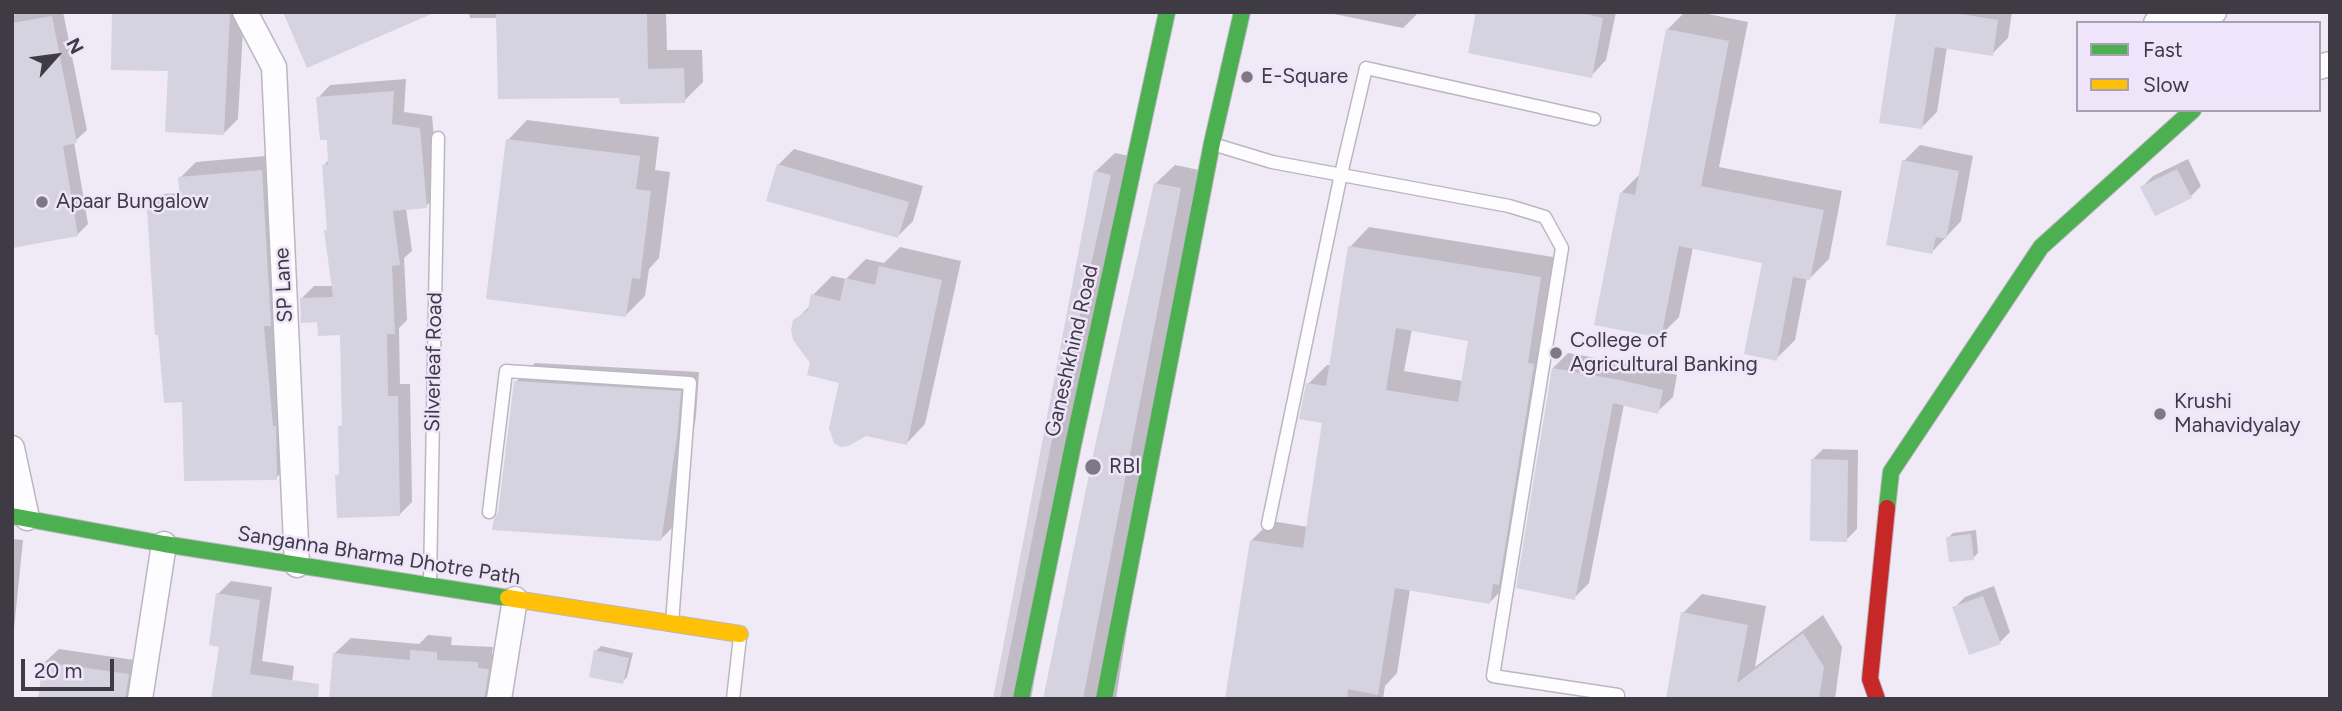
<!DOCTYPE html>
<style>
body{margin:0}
#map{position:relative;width:2342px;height:711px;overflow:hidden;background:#f0eaf6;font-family:Figtree,sans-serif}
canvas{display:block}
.frame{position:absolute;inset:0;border:14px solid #3f3b44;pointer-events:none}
.legend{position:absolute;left:2076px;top:21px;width:245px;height:91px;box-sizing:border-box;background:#efe5fb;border:2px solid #a9a1b2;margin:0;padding:9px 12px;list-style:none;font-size:21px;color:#3f3b44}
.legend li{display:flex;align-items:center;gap:14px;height:35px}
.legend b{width:35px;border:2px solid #a9a1b2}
.north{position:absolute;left:21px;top:21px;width:70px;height:70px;-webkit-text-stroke:5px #efe5fb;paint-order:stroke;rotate:62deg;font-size:19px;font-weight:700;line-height:28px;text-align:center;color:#3f3b44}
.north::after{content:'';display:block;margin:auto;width:24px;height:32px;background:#3f3b44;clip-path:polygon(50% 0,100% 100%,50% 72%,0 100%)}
.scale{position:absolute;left:21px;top:659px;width:93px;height:32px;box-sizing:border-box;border:4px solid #3f3b44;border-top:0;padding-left:9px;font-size:21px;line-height:24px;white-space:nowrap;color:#3f3b44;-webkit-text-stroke:5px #efe5fb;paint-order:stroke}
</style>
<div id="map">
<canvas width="2342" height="711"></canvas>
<div class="frame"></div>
<ul class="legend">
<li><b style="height:9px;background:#4caf50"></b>Fast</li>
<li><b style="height:9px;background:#ffc107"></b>Slow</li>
</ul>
<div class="north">N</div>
<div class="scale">20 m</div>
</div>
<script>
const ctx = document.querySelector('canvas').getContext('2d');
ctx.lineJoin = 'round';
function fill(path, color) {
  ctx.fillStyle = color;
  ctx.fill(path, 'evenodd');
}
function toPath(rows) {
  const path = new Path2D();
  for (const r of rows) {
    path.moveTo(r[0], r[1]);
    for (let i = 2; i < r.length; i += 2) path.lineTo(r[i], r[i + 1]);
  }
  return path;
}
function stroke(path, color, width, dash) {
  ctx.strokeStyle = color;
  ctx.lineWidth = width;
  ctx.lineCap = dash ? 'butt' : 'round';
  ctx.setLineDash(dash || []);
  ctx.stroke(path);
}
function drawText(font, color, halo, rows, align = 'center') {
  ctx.font = font + ' Figtree,sans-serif';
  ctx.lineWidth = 5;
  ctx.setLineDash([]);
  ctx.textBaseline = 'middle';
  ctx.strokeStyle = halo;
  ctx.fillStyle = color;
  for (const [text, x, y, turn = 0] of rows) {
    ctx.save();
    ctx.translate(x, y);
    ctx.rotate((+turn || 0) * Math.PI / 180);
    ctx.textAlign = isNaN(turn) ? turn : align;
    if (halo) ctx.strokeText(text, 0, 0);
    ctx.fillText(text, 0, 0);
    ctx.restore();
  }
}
const shadow = toPath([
 [29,12,63,12,87,130,74,142,88,224,77,235,12,246,12,15],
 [114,12,244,12,238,119,224,133,170,70],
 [469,12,684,12,666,14,667,50,702,50,703,82,684,101,621,96,497,18,470,18],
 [1324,12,1419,12,1403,28],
 [1478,12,1616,12,1606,60,1591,76],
 [1685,12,1698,12,1748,22,1719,167,1842,191,1829,259,1810,278,1807,278,1795,340,1776,359,1764,262,1693,247,1679,317,1660,336,1621,193,1640,174,1668,29],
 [1898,12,2012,12,2008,38,1992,54,1947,47,1937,112,1922,127],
 [406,79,404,112,432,116,439,193,426,206,406,208,412,251,404,258,407,320,399,328,400,384,410,384,412,502,399,515,337,476,341,472,340,427,344,423,342,334,319,320,301,299,314,286,333,286,326,231,329,228,324,165,329,160,329,139,318,98,330,85],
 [527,120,659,137,655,170,670,172,659,258,649,269,645,296,626,315,508,140],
 [1920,145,1973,156,1961,221,1932,252,1904,161],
 [794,149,923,186,913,221,898,236,778,165],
 [1115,153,1129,156,1031,699,995,699,1095,172],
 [277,155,291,462,276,478,183,400,148,210,164,194,181,193,180,178,196,162],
 [2188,159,2201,186,2191,196,2142,187,2153,176],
 [1175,165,1199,170,1116,699,1045,699,1155,184],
 [1369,227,1559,258,1546,344,1553,345,1518,564,1511,570,1509,583,1490,602,1410,589,1397,673,1385,686,1383,699,1227,699,1251,541,1271,521,1308,527,1324,422,1308,384,1327,365,1331,365,1350,247],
 [1412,329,1470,339,1463,381,1404,371],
 [900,247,961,261,925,424,906,444,866,435,841,381,812,362,795,321,811,305,813,295,832,276,846,279,866,259,884,263],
 [1568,353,1636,365,1677,375,1673,397,1657,412,1624,404,1589,583,1574,598,1553,368],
 [535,363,699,372,696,416,680,520,660,540,499,514,516,382],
 [1823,449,1858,450,1857,529,1846,540,1812,460],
 [1976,530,1978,553,1973,558,1948,538,1953,533],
 [12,539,23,540,12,649],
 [231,581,272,587,262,661,294,666,290,699,213,699,221,645,218,594],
 [1994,586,2010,632,2000,642,1954,608,1965,597],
 [1702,594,1766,606,1755,667,1823,615,1842,647,1835,699,1667,699,1683,613],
 [428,635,452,637,451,645,493,647,492,654,503,654,504,699,331,699,335,653,351,638,419,644],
 [601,646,633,653,627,677,622,682,596,651],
 [59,649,141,661,141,699,40,699,45,662]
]);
const building = toPath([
 [112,12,230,12,224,135,165,132,168,71,111,70],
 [283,12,436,12,307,68],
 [496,12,647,12,648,69,684,68,685,103,620,104,619,98,498,99],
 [1476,12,1577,12,1603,18,1592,78,1468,53],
 [1896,12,1949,12,1998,20,1993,56,1935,47,1922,129,1879,123],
 [52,16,77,143,63,146,78,236,12,248,12,23],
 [1666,29,1729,41,1701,186,1824,210,1810,280,1793,277,1777,361,1744,354,1762,263,1679,246,1661,338,1594,325,1620,192,1635,195],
 [394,91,392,124,420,128,427,208,393,211,400,265,392,266,395,334,387,334,388,396,398,396,400,516,337,518,335,475,339,475,338,426,342,426,340,335,318,336,317,322,301,323,300,298,333,297,324,230,327,230,322,165,328,164,327,140,320,140,316,97],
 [506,139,640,156,636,189,651,191,640,279,632,278,626,317,486,299],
 [1902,160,1959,171,1946,239,1936,237,1932,254,1886,245],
 [777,164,909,202,898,238,766,201],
 [2177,169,2192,198,2155,216,2140,187],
 [262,170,271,326,264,326,273,426,276,426,277,480,184,481,182,402,164,403,158,335,155,335,147,209,181,206,178,177],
 [1094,171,1111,175,1052,440,1000,699,993,699],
 [1154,183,1181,188,1083,699,1043,699,1094,450],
 [1348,246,1541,277,1528,363,1534,364,1499,585,1493,584,1490,604,1395,588,1378,695,1348,689,1347,699,1225,699,1250,540,1303,548,1322,423,1299,419,1306,383,1326,386],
 [1396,328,1468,341,1458,402,1386,390],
 [879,266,942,280,907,445,866,436,848,446,841,447,834,443,829,428,839,383,807,375,810,363,793,340,791,330,793,320,808,310,811,294,840,301,845,278,875,285],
 [1552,368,1620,380,1663,390,1658,414,1613,403,1575,600,1516,588],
 [514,381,681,391,677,437,661,541,492,530,494,519,498,513],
 [1811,459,1848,460,1847,542,1810,541],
 [1971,534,1974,560,1949,562,1946,537],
 [216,593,260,600,250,674,319,684,318,699,211,699,219,647,209,645],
 [1983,596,2001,644,1969,655,1952,607],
 [1681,612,1748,625,1737,683,1803,633,1824,667,1819,699,1666,699],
 [410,650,437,652,437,660,478,662,478,668,489,669,484,699,329,699,333,653,410,660],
 [594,650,629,658,623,684,589,677],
 [43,662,129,674,125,699,38,699]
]);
const lane = toPath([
 [1216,145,1272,162,1509,206,1545,217,1562,248,1493,676,1618,695],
 [489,512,506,371,690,383,672,623],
 [1268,524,1341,174,1366,68,1594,119],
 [430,582,438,138],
 [733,699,740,637]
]);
const street = toPath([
 [245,12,274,67,297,565],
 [2156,23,2214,12],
 [2319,67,2330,64],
 [12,448,27,518],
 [140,699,164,544],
 [499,699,515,599]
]);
const fast = toPath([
 [1887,508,1891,472,2041,247,2193,110],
 [12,516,164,544,508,598],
 [1021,699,1073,445,1167,12],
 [1104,699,1212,143,1242,12]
]);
const slow = toPath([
 [508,598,740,634]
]);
const jam = toPath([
 [1877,699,1870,679,1887,508]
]);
const markers = [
 [1247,77,7,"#7d7882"],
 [42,202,7,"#7d7882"],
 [1556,353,7,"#7d7882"],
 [2160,414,7,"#7d7882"],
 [1093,467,9,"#7d7882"]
];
const poiNames = [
 ["E-Square",1261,77],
 ["Apaar Bungalow",56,202],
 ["College of",1570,341],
 ["Agricultural Banking",1570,365],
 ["Krushi",2174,402],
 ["Mahavidyalay",2174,426],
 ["RBI",1109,467]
];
const streetNames = [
 ["SP Lane",284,285,-93],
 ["Ganeshkhind Road",1072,351,-77],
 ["Silverleaf Road",434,362,-89],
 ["Sanganna Bharma Dhotre Path",379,556,9]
];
fill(shadow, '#0003');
fill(building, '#d4d3df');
stroke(lane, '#bbb6c0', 15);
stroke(street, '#bbb6c0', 27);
stroke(fast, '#bbb6c0', 18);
stroke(slow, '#bbb6c0', 18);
stroke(jam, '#bbb6c0', 18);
stroke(lane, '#fdfcfe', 12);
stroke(street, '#fdfcfe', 24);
stroke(fast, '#4caf50', 16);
stroke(slow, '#ffc107', 16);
stroke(jam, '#c62828', 16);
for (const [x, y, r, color] of markers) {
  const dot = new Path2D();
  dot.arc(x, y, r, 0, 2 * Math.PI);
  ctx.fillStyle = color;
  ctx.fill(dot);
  stroke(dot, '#efe5fb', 2.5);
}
drawText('21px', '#3f3b44', '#efe5fb', poiNames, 'left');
drawText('21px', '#3f3b44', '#efe5fb', streetNames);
</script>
